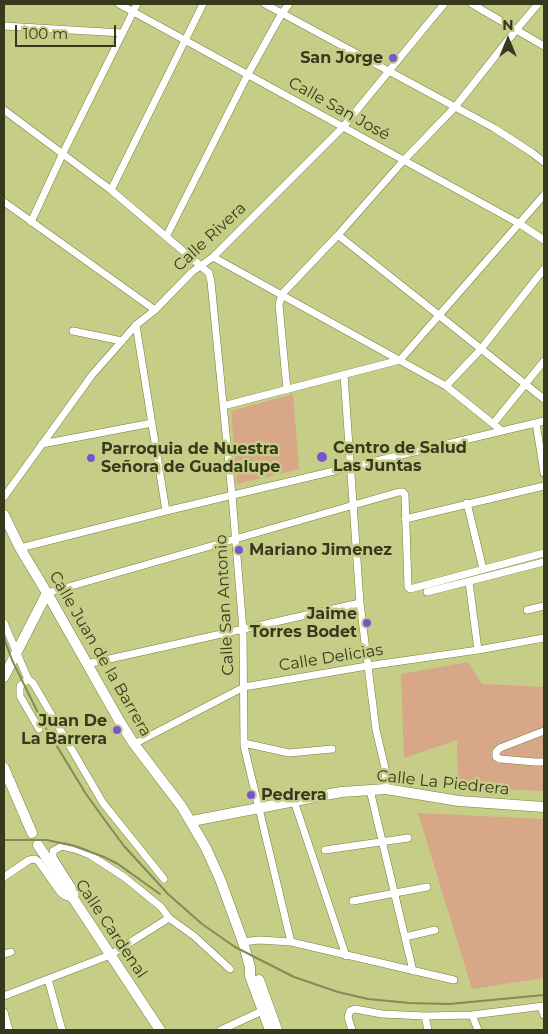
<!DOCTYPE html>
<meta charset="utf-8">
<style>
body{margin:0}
#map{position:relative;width:548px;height:1034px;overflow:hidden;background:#c5cd87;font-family:Montserrat,sans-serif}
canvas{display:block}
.frame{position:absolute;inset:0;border:5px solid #36391c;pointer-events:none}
.north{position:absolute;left:483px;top:15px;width:50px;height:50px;-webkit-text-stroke:4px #c5cd87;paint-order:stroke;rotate:0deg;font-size:14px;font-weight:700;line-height:20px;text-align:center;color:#36391c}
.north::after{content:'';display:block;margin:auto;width:18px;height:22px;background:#36391c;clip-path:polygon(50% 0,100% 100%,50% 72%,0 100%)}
.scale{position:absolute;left:15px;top:25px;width:101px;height:22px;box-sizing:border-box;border:2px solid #36391c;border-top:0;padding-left:6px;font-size:15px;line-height:18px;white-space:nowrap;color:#36391c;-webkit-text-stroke:4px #c5cd87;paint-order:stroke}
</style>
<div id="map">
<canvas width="548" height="1034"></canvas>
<div class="frame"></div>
<div class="north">N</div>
<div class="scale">100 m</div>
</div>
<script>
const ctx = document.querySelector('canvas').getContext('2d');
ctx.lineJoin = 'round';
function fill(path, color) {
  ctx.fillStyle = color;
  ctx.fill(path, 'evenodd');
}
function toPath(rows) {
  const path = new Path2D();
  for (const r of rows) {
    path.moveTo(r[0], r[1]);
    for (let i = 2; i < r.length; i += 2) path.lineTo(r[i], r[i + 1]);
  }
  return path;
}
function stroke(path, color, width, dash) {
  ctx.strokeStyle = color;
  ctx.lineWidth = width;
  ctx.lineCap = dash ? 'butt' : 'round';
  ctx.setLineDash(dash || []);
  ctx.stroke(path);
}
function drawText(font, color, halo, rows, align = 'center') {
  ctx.font = font + ' Montserrat,sans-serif';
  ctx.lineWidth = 5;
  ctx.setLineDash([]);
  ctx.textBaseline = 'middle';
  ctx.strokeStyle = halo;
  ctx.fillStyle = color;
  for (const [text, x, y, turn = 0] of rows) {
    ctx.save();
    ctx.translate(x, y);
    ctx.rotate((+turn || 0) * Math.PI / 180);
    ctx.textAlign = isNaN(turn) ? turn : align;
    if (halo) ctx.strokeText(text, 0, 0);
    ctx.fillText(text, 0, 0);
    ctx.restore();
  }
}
const green = toPath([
 [293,394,299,469,237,484,231,411],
 [468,662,482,684,544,687,544,791,458,787,457,740,404,758,401,674],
 [418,813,544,819,544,978,472,989]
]);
const street = toPath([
 [119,4,520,224,544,240],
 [265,4,494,128,531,152,544,162],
 [472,4,544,46],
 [4,26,122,33],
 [4,110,111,190,209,273,211,282,232,495,243,630,244,746,291,942],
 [111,190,203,4],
 [4,202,155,310],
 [31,222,63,153,137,4],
 [338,235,544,399],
 [166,237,248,74,282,13,289,4],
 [213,257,446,386,502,431],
 [136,325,166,511],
 [73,331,122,341],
 [344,375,360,603,376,730,385,768,386,789],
 [446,386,481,349,544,269],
 [287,390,279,305,282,294,338,235,404,160,455,107,516,30,538,4],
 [223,406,400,360,544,195],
 [536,423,544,473],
 [493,424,544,361],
 [42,444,152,423],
 [4,497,92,375,136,325,155,310,192,272,213,257,343,127,444,4],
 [467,503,483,569],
 [405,519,544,486],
 [20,548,166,511,544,421],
 [469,582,478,650],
 [427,592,544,562],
 [47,593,399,492,403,492,405,495,408,587,410,589,544,553],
 [527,610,544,606],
 [4,623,28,679,33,683,103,803,164,879],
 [87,664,360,603],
 [28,679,20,686,20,696,39,729],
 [544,731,500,748,496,752,496,757,500,759,535,762,544,762],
 [244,743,289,753,332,749],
 [134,744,244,687,367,666,478,650,544,638],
 [370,790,413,971],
 [294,801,346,956],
 [325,850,408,838],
 [4,877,29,860,35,859,39,862,60,892,65,896,71,898,75,895,75,892,53,857,53,851,62,846,75,849,90,855,124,877,161,907,169,918,194,936,230,969],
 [353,901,427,887],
 [405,937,435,930],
 [243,942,259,940,291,942,454,980],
 [4,954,11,952],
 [48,979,62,1030],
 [4,996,110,955,169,918],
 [541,1007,544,1015],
 [4,1012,9,1030],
 [472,1015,478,1030],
 [425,1016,428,1030],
 [221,1030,262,1011],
 [352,1030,348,1017,350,1011,355,1009,382,1014,425,1016,472,1015,544,1006]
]);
const secondary = toPath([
 [4,515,20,548,47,593,120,722,134,744,182,807,206,848,220,879,243,942,250,967,250,976,270,1030],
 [4,677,47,593],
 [4,768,32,833],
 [192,821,341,792,386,789,459,801,544,807],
 [38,845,160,1030],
 [259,980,277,1030]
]);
const rail = toPath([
 [4,638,12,660,44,725,86,794,104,819,124,846,168,894,202,924,235,947,294,977,338,992,368,999,410,1003,449,1004,544,995],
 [4,840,47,840,74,846,104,857,118,864,160,894]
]);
const markers = [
 [393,58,5,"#7954ce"],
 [322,457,6,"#7954ce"],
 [91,458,5,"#7954ce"],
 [239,550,5,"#7954ce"],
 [367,623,5,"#7954ce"],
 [117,730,5,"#7954ce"],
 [251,795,5,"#7954ce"]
];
const poiNames = [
 ["San Jorge",383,58,"right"],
 ["Centro de Salud",333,448],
 ["Las Juntas",333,466],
 ["Parroquia de Nuestra",101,449],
 ["Señora de Guadalupe",101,467],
 ["Mariano Jimenez",249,550],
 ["Jaime",357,614,"right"],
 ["Torres Bodet",357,632,"right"],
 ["Juan De",107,721,"right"],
 ["La Barrera",107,739,"right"],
 ["Pedrera",261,795]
];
const streetNames = [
 ["Calle San José",339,109,29],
 ["Calle Rivera",210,237,-43],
 ["Calle San Antonio",225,605,-93],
 ["Calle Juan de la Barrera",100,654,60],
 ["Calle Delicias",331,658,-9],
 ["Calle La Piedrera",443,783,6],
 ["Calle Cardenal",111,929,56]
];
fill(green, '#d7a788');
stroke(street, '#787f3b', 8);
stroke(secondary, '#787f3b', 11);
stroke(street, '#fff', 7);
stroke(secondary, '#fff', 10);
stroke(rail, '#848a57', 2);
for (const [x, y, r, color] of markers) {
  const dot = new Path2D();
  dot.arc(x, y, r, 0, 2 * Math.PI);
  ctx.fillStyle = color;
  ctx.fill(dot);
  stroke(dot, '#c5cd87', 2);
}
drawText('bold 16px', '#36391c', '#c5cd87', poiNames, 'left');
drawText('16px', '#36391c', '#c5cd87', streetNames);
</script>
